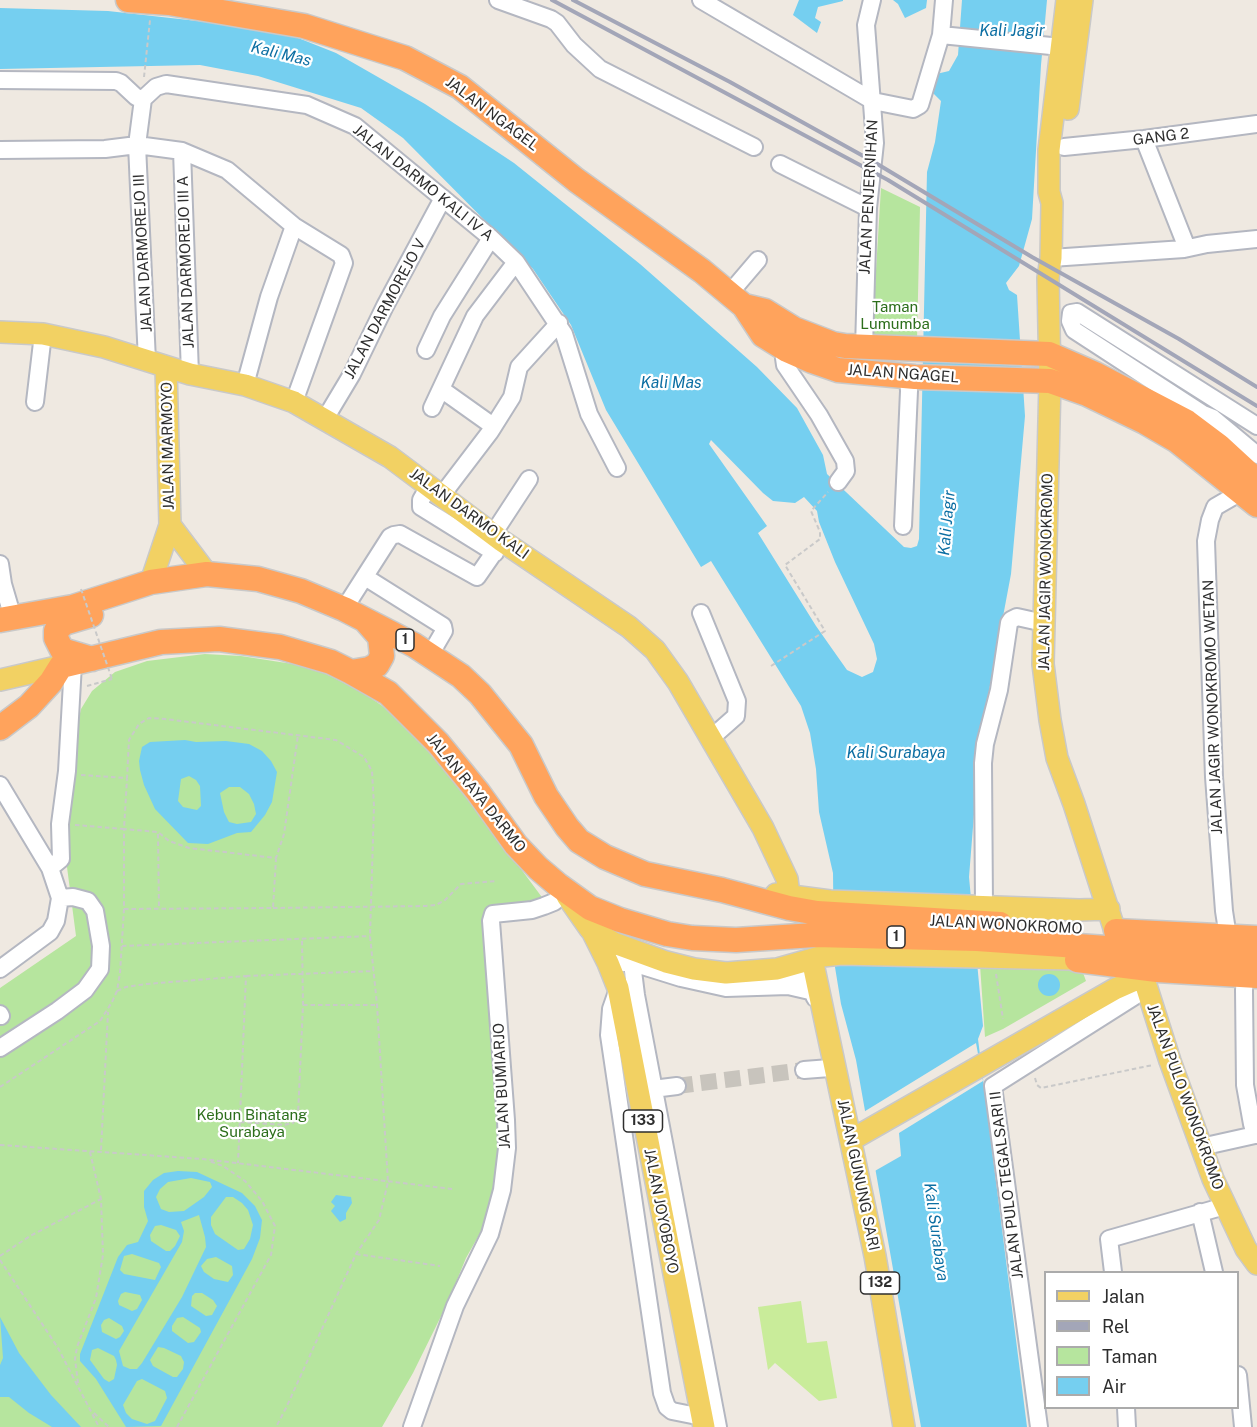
<!DOCTYPE html>
<style>
body{margin:0}
#map{position:relative;width:1257px;height:1427px;overflow:hidden;background:#efe9e1;font-family:"Public Sans",sans-serif}
canvas{display:block}
.legend{position:absolute;left:1044px;top:1271px;width:195px;height:138px;box-sizing:border-box;background:#fff;border:2px solid #ababab;margin:0;padding:8px 10px;list-style:none;font-size:18px;color:#2e2e2e}
.legend li{display:flex;align-items:center;gap:12px;height:30px}
.legend b{width:30px;border:2px solid #ababab}
</style>
<div id="map">
<canvas width="1257" height="1427"></canvas>
<ul class="legend">
<li><b style="height:8px;background:#f2d163"></b>Jalan</li>
<li><b style="height:8px;background:#a3a6b8"></b>Rel</li>
<li><b style="height:16px;background:#b6e59e"></b>Taman</li>
<li><b style="height:16px;background:#75cff0"></b>Air</li>
</ul>
</div>
<script>
const ctx = document.querySelector('canvas').getContext('2d');
ctx.lineJoin = 'round';
function fill(path, color) {
  ctx.fillStyle = color;
  ctx.fill(path, 'evenodd');
}
function toPath(rows) {
  const path = new Path2D();
  for (const r of rows) {
    if (r.length === 3) {
      path.moveTo(r[0] + r[2], r[1]);
      path.arc(r[0], r[1], r[2], 0, 2 * Math.PI);
      continue;
    }
    path.moveTo(r[0], r[1]);
    for (let i = 2; i < r.length; i += 2) path.lineTo(r[i], r[i + 1]);
  }
  return path;
}
function stroke(path, color, width, dash) {
  ctx.strokeStyle = color;
  ctx.lineWidth = width;
  ctx.lineCap = dash ? 'butt' : 'round';
  ctx.setLineDash(dash || []);
  ctx.stroke(path);
}
function drawText(font, color, halo, rows, align = 'center') {
  ctx.font = font + ' "Public Sans",sans-serif';
  ctx.lineWidth = 4.5;
  ctx.setLineDash([]);
  ctx.textBaseline = 'middle';
  ctx.strokeStyle = halo;
  ctx.fillStyle = color;
  for (const [text, x, y, turn = 0] of rows) {
    ctx.save();
    ctx.translate(x, y);
    ctx.rotate((+turn || 0) * Math.PI / 180);
    ctx.textAlign = isNaN(turn) ? turn : align;
    if (halo) ctx.strokeText(text, 0, 0);
    ctx.fillText(text, 0, 0);
    ctx.restore();
  }
}
const green = toPath([
 [881,188,920,207,917,340,872,336],
 [205,654,241,656,312,667,362,692,394,714,434,757,478,811,544,900,488,912,505,1150,483,1228,466,1258,448,1302,413,1373,382,1427,0,1427,0,988,76,936,67,867,73,744,81,709,92,691,115,672,147,661],
 [980,965,1082,970,1086,981,1003,1029,985,1037]
]);
const pitch = toPath([
 [801,1301,807,1343,827,1341,837,1398,819,1401,775,1363,768,1370,758,1307]
]);
const water = toPath([
 [799,0,843,0,843,1,818,7,815,18,821,22,817,33,793,15],
 [893,0,927,0,926,8,905,18,898,4],
 [962,0,1047,0,1041,65,1032,219,1019,266,1006,283,1009,290,1017,295,1025,416,1011,574,980,739,969,877,983,1026,978,1039,1027,1427,921,1427,856,1060,841,1004,834,961,833,873,819,812,816,769,810,733,801,706,711,561,701,567,606,410,571,325,533,269,403,138,361,108,258,76,200,65,0,69,0,8,108,11,278,30,336,53,425,104,514,163,640,264,757,367,797,408,823,455,827,474,904,547,911,548,917,546,919,539,927,172,935,142,941,101,931,91,932,75,949,71,958,55],
 [711,440,763,493,773,501,795,503,804,497,817,511,819,522,835,562,874,644,877,659,873,672,862,677,847,670,816,626,758,533,767,526,709,444],
 [185,740,196,742,226,741,249,744,262,751,271,761,277,772,272,802,265,815,251,832,237,833,208,844,188,843,155,809,144,785,140,770,139,761,142,747,150,742],
 [189,776,196,780,200,786,201,806,197,810,183,807,178,801,181,779],
 [229,787,240,787,249,794,254,804,256,814,251,822,237,824,229,822,224,812,220,793],
 [1049,985,11],
 [178,1171,197,1172,242,1193,255,1206,262,1220,260,1238,252,1259,161,1426,126,1427,96,1379,80,1361,80,1354,118,1257,127,1245,138,1242,148,1221,144,1207,144,1191,153,1180,164,1173],
 [191,1178,210,1182,212,1187,204,1197,184,1211,169,1212,161,1209,156,1197,160,1189,168,1182],
 [226,1197,233,1197,242,1203,248,1210,253,1225,250,1239,244,1249,238,1250,215,1234,211,1225,211,1217],
 [199,1215,205,1237,206,1247,182,1297,142,1363,137,1369,130,1369,123,1366,119,1351,182,1242,184,1231,181,1222],
 [161,1225,176,1230,180,1236,175,1246,170,1251,166,1251,151,1241,150,1235,155,1226],
 [132,1254,159,1263,161,1267,155,1280,124,1274,120,1270,124,1256],
 [216,1257,232,1266,233,1275,228,1282,214,1279,204,1272,201,1266,207,1259],
 [125,1292,140,1295,142,1300,137,1309,132,1311,119,1305,118,1301,121,1294],
 [195,1293,202,1293,213,1300,217,1306,212,1315,206,1316,191,1306,192,1296],
 [183,1317,200,1328,201,1332,194,1342,188,1343,172,1331,172,1326,177,1318],
 [109,1318,122,1326,124,1331,120,1337,116,1339,102,1332,101,1325,104,1320],
 [158,1347,164,1348,181,1356,184,1362,183,1369,177,1377,173,1377,153,1366,150,1360],
 [98,1348,114,1356,116,1360,117,1365,114,1379,109,1382,104,1379,90,1360,92,1350],
 [142,1379,165,1391,167,1398,155,1421,147,1424,132,1419,126,1413,123,1405,137,1381],
 [336,1195,351,1197,352,1203,346,1213,346,1219,340,1222,331,1211,335,1206,331,1202],
 [0,1317,19,1353,51,1395,81,1427,52,1427,29,1413,9,1397,0,1397,0,1365,3,1358]
]);
const pier = toPath([
 [976,1043,983,1081,899,1133,901,1156,873,1172,862,1113]
]);
const minorTunnel = toPath([
 [677,1086,804,1070]
]);
const path = toPath([
 [144,77,150,20],
 [771,666,825,631,785,565,820,539,820,532,811,511,828,492],
 [87,686,112,679],
 [81,775,127,778,129,740,139,724,149,718,165,719,336,740,364,757,372,771,374,806,370,936,377,1005,388,1182,379,1220,356,1254,286,1408,276,1427],
 [75,825,124,829,127,779],
 [158,834,159,909],
 [273,908,426,906,436,905,445,900,461,884,497,881],
 [124,909,273,908,276,859],
 [122,946,370,936],
 [996,974,1003,1019],
 [246,976,374,971],
 [117,991,126,987,146,984,246,976,238,1163],
 [303,1005,377,1005],
 [1035,1078,1037,1085,1041,1088,1153,1065],
 [0,1087,100,1021,112,1002,117,991,120,973,124,909,124,829,158,832,169,841,189,848,276,858,284,834,298,735],
 [240,1122,284,1125,293,1123,298,1115,303,1005,302,938],
 [0,1145,203,1159,452,1189],
 [101,1150,108,1012],
 [356,1254,440,1266],
 [0,1256,30,1236,101,1199],
 [0,1260,58,1348,99,1427],
 [78,1383,75,1359,77,1347,96,1298,103,1255,101,1199,90,1152],
 [94,1413,109,1427],
 [177,1427,271,1255,275,1226,262,1201,245,1181,223,1166,209,1161]
]);
const minor = toPath([
 [498,0,551,19,557,23,574,45,600,69,754,147],
 [701,0,873,101,913,109,920,105,941,35,1061,47],
 [941,35,944,0],
 [0,80,116,81,121,83,136,97,143,99,156,87,166,84,307,105,355,126,491,238,516,262,564,334,589,414,617,468],
 [143,99,137,145,147,361],
 [1144,139,1187,248],
 [1064,147,1144,139,1257,124],
 [0,150,105,149,137,145,182,151,227,170,294,226,341,255,344,263,294,402],
 [182,151,190,374],
 [780,164,868,208],
 [1051,258,1184,249,1207,244,1257,239],
 [729,294,758,260],
 [864,348,868,208,875,143,866,25,872,0],
 [426,350,442,316,491,238],
 [787,350,784,358,785,365,819,415,845,461,846,471,838,482],
 [245,385,269,297,294,226],
 [441,389,493,426],
 [35,402,43,334],
 [432,408,475,316,516,262],
 [1203,414,1074,330,1070,321,1071,313,1077,312,1257,426],
 [325,419,352,374,385,306,443,198],
 [1193,420,1203,414,1213,418,1257,455],
 [429,486,421,500,421,507,495,553],
 [442,495,490,432,512,397,519,367,559,323],
 [903,526,909,391,908,376],
 [493,534,529,479],
 [0,564,3,584,13,618],
 [365,577,443,626,444,631,430,655],
 [344,609,390,537,394,535,400,534,477,577,502,541],
 [701,613,737,701,736,716,710,739],
 [0,785,50,868,60,898,56,921,50,932,0,969],
 [50,868,61,859,60,824,67,771,73,664],
 [984,906,983,763,985,744,999,690,1009,623,1011,620,1017,617,1044,623],
 [1228,937,1224,911,1214,777,1206,541,1210,520,1215,507,1241,492],
 [636,953,633,971,636,995,718,1427],
 [608,963,633,963,681,978,726,988,788,986,814,992],
 [1246,966,1244,990,1245,1085,1252,1124,1255,1135,1257,1135],
 [774,971,793,974,808,981,815,998],
 [618,989,611,1009,609,1035,662,1393,667,1407,672,1411,702,1417],
 [0,1014,1,1016],
 [0,1048,57,1011,85,990,100,969,101,946,95,911,88,901,73,897,60,898],
 [804,1070,830,1068],
 [653,1089,677,1086],
 [1201,1147,1255,1135],
 [1200,1212,1214,1272],
 [1113,1272,1109,1239,1225,1206],
 [1238,1375,1243,1427],
 [1126,1408,1127,1427],
 [412,1427,455,1306,490,1234,502,1190,507,1148,506,1120,491,921,493,914,532,910,544,906,554,902,564,893],
 [1039,1427,993,1086,1146,989]
]);
const major = toPath([
 [1067,0,1049,150,1049,192,1052,203,1051,258,1048,278,1050,381,1043,664,1050,720,1057,758,1074,804,1115,931],
 [1068,109,1082,0],
 [0,332,43,334,104,347,190,374,245,385,294,402,390,457,502,541,629,627,655,650,678,682,763,828,787,879,789,895],
 [170,525,207,574],
 [151,582,170,525,166,367],
 [0,680,61,666],
 [776,894,830,901,1079,910,1109,909],
 [567,896,590,929,614,943,666,962,694,969,726,973,777,969,823,956,841,954,1069,959],
 [591,929,608,963,618,988,704,1427],
 [812,959,875,1256,904,1427],
 [1143,976,1170,1061,1213,1179,1246,1249,1257,1264],
 [851,1140,1115,989,1160,969]
]);
const highway = toPath([
 [128,0,169,3,304,26,405,58,460,87,576,180,702,271,744,306,763,335,787,350,812,361,838,370,915,377,1050,381,1087,394,1145,422,1176,440,1257,505],
 [744,306,765,311,794,329,833,344,845,346,1049,354,1095,374,1187,422,1219,446,1257,481],
 [91,615,64,623,56,631,56,638,62,650,92,659],
 [0,620,73,607,151,582,207,574,258,579,301,591,344,609,414,645,461,676,480,694,521,745,546,796,567,827,579,841,605,857,645,874,722,890,789,908,817,913,1000,924],
 [351,672,369,669,377,665,382,656,380,637,366,621],
 [0,728,29,706,51,682,61,666,161,642,219,639,280,647,331,662,351,672,388,693,438,743,478,792,516,845,538,868,558,885,590,908,620,920,667,934,692,938,736,940,815,935,977,939,1193,954,1257,957],
 [1116,931,1257,938],
 [1077,960,1157,970,1257,976]
]);
const rail = toPath([
 [552,0,888,180,1257,406],
 [573,0,730,82,874,162,1032,257,1179,339,1257,387]
]);
const pathBridge = toPath([
 [81,589,112,679]
]);
const shields = [
 [405,640,18],
 [896,937,18],
 [643,1121,39],
 [880,1283,39]
];
const shieldNames = [
 ["1",405,640],
 ["1",896,937],
 ["133",643,1121],
 ["132",880,1283]
];
const streetNames = [
 ["JALAN NGAGEL",492,114,37],
 ["GANG 2",1161,137,-7],
 ["JALAN DARMO KALI IV A",423,183,39],
 ["JALAN PENJERNIHAN",869,197,-87],
 ["JALAN DARMOREJO III",143,253,-93],
 ["JALAN DARMOREJO III A",186,262,-92],
 ["JALAN DARMOREJO V",385,309,-62],
 ["JALAN NGAGEL",903,374,4],
 ["JALAN MARMOYO",168,446,-91],
 ["JALAN DARMO KALI",469,514,36],
 ["JALAN JAGIR WONOKROMO",1046,572,-89],
 ["JALAN JAGIR WONOKROMO WETAN",1213,707,-92],
 ["JALAN RAYA DARMO",476,793,51],
 ["JALAN WONOKROMO",1006,925,3],
 ["JALAN BUMIARJO",502,1086,-93],
 ["JALAN PULO WONOKROMO",1185,1097,70],
 ["JALAN GUNUNG SARI",858,1175,78],
 ["JALAN PULO TEGALSARI II",1007,1185,-97],
 ["JALAN JOYOBOYO",661,1211,79]
];
const parkNames = [
 ["Taman",895,307],
 ["Lumumba",895,324],
 ["Kebun Binatang",252,1115],
 ["Surabaya",252,1132]
];
const waterNames = [
 ["Kali Jagir",1012,31],
 ["Kali Mas",281,54,14],
 ["Kali Mas",671,383],
 ["Kali Jagir",947,523,-85],
 ["Kali Surabaya",896,753],
 ["Kali Surabaya",936,1232,82]
];
fill(green, '#b6e59e');
fill(pitch, '#c9ec9a');
fill(water, '#75cff0');
fill(pier, '#efe9e1');
stroke(minorTunnel, '#c8c4bd', 16, [16, 8]);
stroke(minor, '#b4b7c1', 20);
stroke(major, '#c9c9c9', 24);
stroke(highway, '#c9c9c9', 27);
stroke(path, '#c9c9c9', 2, [4.5, 3]);
stroke(minor, '#fff', 16);
stroke(major, '#f2d163', 21);
stroke(highway, '#ffa35c', 24);
stroke(rail, '#a3a6b8', 4);
stroke(pathBridge, '#c9c9c9', 2, [4.5, 3]);
for (const [x, y, w] of shields) {
  const box = new Path2D();
  box.roundRect(x - w / 2, y - 11, w, 22, 4.5);
  ctx.fillStyle = '#fff';
  ctx.fill(box);
  stroke(box, '#2e2e2e', 1.5);
}
drawText('bold 14px', '#2e2e2e', null, shieldNames);
drawText('15px', '#2e2e2e', '#fff', streetNames);
drawText('15px', '#2c6e1b', '#fff', parkNames);
drawText('italic 16px', '#0d6fa3', '#fff', waterNames);
</script>
